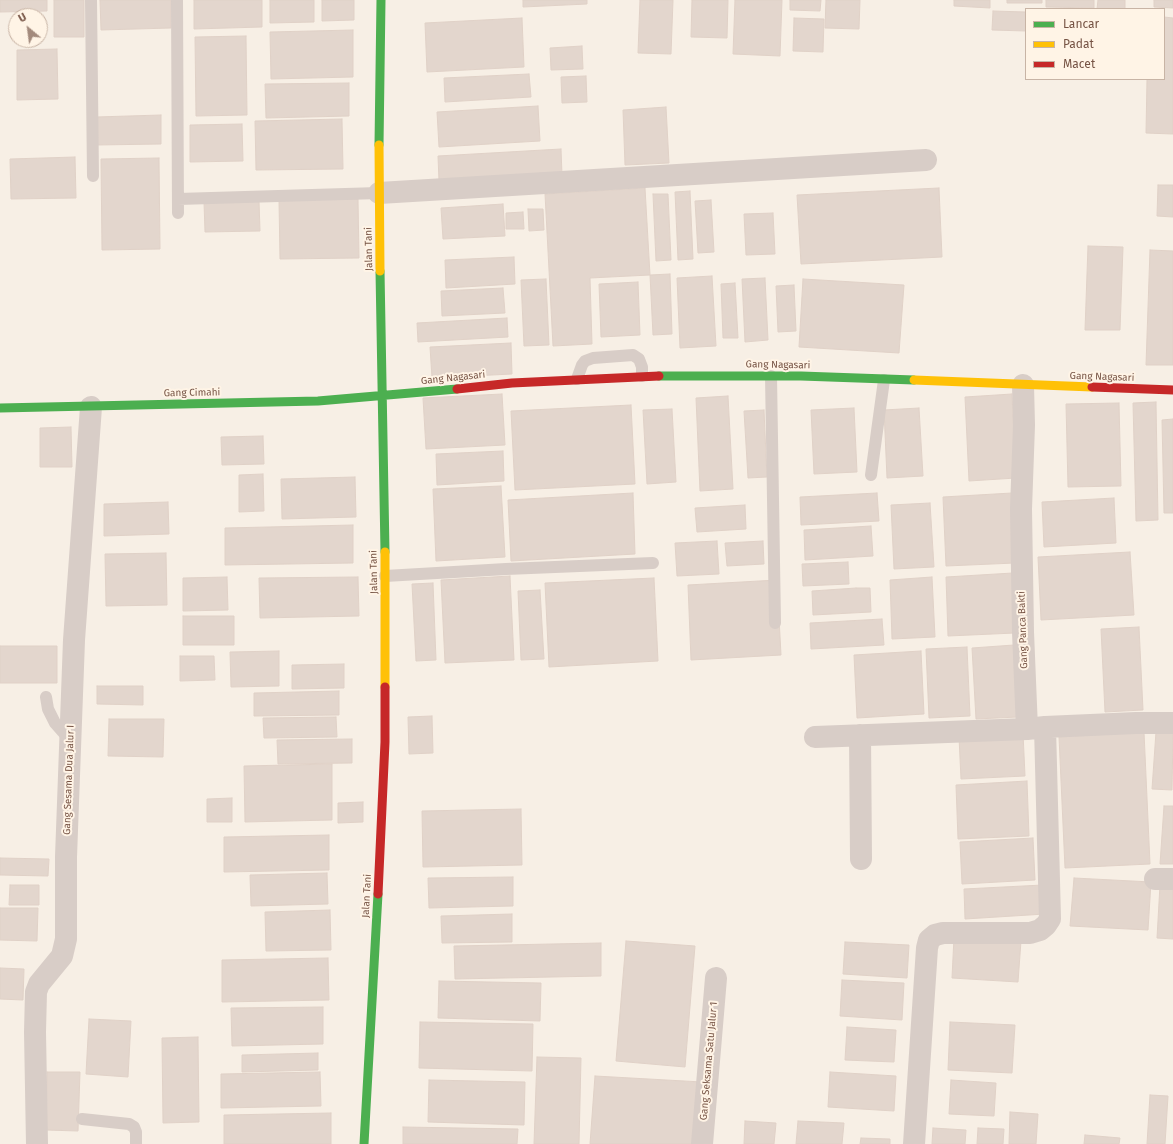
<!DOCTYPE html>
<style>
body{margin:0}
#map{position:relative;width:1173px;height:1144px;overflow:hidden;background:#f7efe5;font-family:"Fira Sans",sans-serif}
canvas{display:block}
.legend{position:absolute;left:1025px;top:8px;width:140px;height:72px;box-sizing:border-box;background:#fff4e6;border:1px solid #c8b4a5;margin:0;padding:5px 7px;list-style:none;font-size:12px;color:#765344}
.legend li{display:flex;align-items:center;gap:8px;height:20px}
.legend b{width:20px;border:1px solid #c8b4a5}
.north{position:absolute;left:8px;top:8px;width:40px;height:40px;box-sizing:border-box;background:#fff4e6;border:1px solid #c8b4a5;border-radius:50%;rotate:331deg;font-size:11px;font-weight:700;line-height:16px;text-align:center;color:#765344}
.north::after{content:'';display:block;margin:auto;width:14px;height:18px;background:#a38a7c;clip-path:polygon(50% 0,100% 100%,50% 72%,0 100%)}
</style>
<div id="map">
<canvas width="1173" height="1144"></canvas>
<ul class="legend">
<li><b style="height:5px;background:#4caf50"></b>Lancar</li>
<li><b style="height:5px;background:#ffc107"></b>Padat</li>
<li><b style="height:5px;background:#c62828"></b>Macet</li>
</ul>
<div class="north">U</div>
</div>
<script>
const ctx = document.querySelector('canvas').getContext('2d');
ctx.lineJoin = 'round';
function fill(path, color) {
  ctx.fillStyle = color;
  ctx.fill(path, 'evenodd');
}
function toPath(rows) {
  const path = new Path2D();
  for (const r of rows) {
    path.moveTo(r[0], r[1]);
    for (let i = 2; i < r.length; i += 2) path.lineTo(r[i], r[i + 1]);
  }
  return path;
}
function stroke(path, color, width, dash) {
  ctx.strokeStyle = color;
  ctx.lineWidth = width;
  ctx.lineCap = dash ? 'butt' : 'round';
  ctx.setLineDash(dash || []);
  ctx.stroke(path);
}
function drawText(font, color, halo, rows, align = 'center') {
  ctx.font = font + ' "Fira Sans",sans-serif';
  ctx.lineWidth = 4;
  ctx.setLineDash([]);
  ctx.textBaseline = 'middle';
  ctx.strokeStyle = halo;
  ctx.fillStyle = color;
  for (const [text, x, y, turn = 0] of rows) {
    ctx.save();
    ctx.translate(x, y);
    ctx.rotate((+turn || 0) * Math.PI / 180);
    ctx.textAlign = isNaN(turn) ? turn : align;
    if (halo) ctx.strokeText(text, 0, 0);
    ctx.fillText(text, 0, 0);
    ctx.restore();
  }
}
const building = toPath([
 [0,0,47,0,47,11,0,12,0,0],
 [54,0,84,0,84,37,54,37,54,0],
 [100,0,171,0,171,28,101,30,100,0],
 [194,0,262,0,262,27,194,29,194,0],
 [270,0,314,0,314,22,270,23,270,0],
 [322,0,354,0,354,20,322,21,322,0],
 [523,0,587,0,587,4,523,7,523,0],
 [640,0,673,0,671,54,638,53,640,0],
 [692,0,728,0,727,38,691,37,692,0],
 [735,0,782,0,780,56,733,54,735,0],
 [790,0,821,0,820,11,790,10,790,0],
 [826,0,860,0,859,29,825,28,826,0],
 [954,0,990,0,990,8,954,6,954,0],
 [1007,0,1042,0,1042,3,1007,3,1007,0],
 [1046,0,1094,0,1094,8,1046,7,1046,0],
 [1098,0,1125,0,1125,9,1097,9,1098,0],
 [1154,0,1173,0,1173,8,1154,7,1154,0],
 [993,11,1026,12,1026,31,992,30,993,11],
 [1164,17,1173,18,1173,134,1146,133,1147,79,1164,79,1164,17],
 [522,18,524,67,427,72,425,23,522,18],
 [794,18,824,19,823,52,793,51,794,18],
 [353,30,353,77,271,79,270,32,353,30],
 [246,36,247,115,196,116,195,37,246,36],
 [582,46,583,69,551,70,550,48,582,46],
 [57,49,58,99,17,100,17,50,57,49],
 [529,74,531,97,445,102,444,78,529,74],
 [586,76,587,102,562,103,561,77,586,76],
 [349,83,349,116,266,118,265,84,349,83],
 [538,106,540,141,439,147,437,112,538,106],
 [666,107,669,163,625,165,623,110,666,107],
 [161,115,161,144,96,145,96,117,161,115],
 [342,119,343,169,256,170,255,121,342,119],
 [242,124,243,161,190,162,190,125,242,124],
 [561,149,562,175,439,181,438,156,561,149],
 [75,157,76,198,11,199,10,159,75,157],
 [159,158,160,249,102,250,101,159,159,158],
 [1158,185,1173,185,1173,217,1157,216,1158,185],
 [645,188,650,275,590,278,592,344,553,346,545,194,645,188],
 [939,188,942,257,801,264,797,195,939,188],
 [690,191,693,259,678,260,675,192,690,191],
 [653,194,668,194,671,260,656,261,653,194],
 [358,199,359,258,280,259,279,200,358,199],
 [711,200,714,252,698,253,695,201,711,200],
 [259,201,260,231,205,232,204,202,259,201],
 [503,204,505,236,443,239,441,208,503,204],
 [528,209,543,209,544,230,529,231,528,209],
 [523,212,524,229,506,229,506,213,523,212],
 [773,213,775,254,746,255,744,214,773,213],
 [1088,246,1123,247,1120,330,1085,330,1088,246],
 [1150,250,1173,251,1173,365,1146,365,1150,250],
 [514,257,515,284,446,288,445,260,514,257],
 [670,274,672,334,653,335,650,275,670,274],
 [712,276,716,346,680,348,677,278,712,276],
 [765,278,768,340,745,342,742,279,765,278],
 [546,279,549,345,524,346,521,280,546,279],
 [803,279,904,285,899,353,799,347,803,279],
 [638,282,640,335,601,337,599,284,638,282],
 [735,283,738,338,723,338,721,284,735,283],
 [794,285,796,331,778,332,776,286,794,285],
 [503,288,505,313,442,316,441,291,503,288],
 [507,318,508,337,418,342,417,323,507,318],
 [511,343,512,374,432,378,430,347,511,343],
 [502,394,505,445,426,449,423,398,502,394],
 [1012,394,1016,478,969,481,965,397,1012,394],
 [728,396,733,489,700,491,696,398,728,396],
 [1156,402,1158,520,1136,521,1133,403,1156,402],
 [1119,403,1121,486,1068,487,1066,404,1119,403],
 [631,405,635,484,515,490,511,411,631,405],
 [854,408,857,472,814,474,811,410,854,408],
 [919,408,923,476,887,478,884,410,919,408],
 [672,409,676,482,647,484,643,410,672,409],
 [764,410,767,477,748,478,744,411,764,410],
 [1173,419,1173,513,1164,513,1162,420,1173,419],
 [71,427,72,467,40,467,40,428,71,427],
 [263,436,264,464,222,465,221,437,263,436],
 [503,451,504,481,437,485,436,454,503,451],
 [263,474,264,511,239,512,239,475,263,474],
 [355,477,356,517,282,519,281,479,355,477],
 [501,486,505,557,436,561,433,489,501,486],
 [633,493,635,554,511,561,508,500,633,493],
 [877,493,879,521,801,525,800,497,877,493],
 [1012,493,1015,563,946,566,943,497,1012,493],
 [1114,498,1116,543,1044,547,1042,502,1114,498],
 [168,502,169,534,104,536,104,504,168,502],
 [930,503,934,567,894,569,891,505,930,503],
 [745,505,746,529,697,532,695,508,745,505],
 [353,525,353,563,225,565,225,528,353,525],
 [871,526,873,556,805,560,804,530,871,526],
 [717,541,719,574,677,576,675,543,717,541],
 [763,541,764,564,727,566,725,543,763,541],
 [1130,552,1134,615,1041,620,1038,557,1130,552],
 [166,553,167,605,106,606,105,554,166,553],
 [848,562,849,584,803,586,802,564,848,562],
 [1013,573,1015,633,948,636,946,577,1013,573],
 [510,576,514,660,445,663,441,580,510,576],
 [227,577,228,610,183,611,183,578,227,577],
 [358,577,359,616,260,618,259,578,358,577],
 [932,577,935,637,892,639,890,580,932,577],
 [654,578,658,661,549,667,545,583,654,578],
 [777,580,781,655,691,660,688,585,777,580],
 [433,583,436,660,416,661,412,584,433,583],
 [856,588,870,588,871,612,813,615,812,591,856,588],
 [540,590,544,659,521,660,518,591,540,590],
 [183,616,234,616,234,645,183,645,183,616],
 [882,619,884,645,811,649,810,623,882,619],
 [1139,627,1143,710,1105,712,1101,629,1139,627],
 [1014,645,1018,717,976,719,972,648,1014,645],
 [0,646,57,646,57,683,0,683,0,646],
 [967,647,970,716,929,718,926,649,967,647],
 [279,651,279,686,231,687,230,652,279,651],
 [921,651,924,714,857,718,854,655,921,651],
 [180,656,214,656,215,680,180,681,180,656],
 [344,664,344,688,292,689,292,665,344,664],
 [97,686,143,686,143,705,97,704,97,686],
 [339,691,339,715,254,716,254,693,339,691],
 [432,716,433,753,409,754,408,717,432,716],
 [336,717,337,737,264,738,263,718,336,717],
 [109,719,164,719,163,757,108,756,109,719],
 [1144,732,1150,864,1065,868,1059,737,1144,732],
 [1156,732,1173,733,1172,790,1152,789,1156,732],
 [1023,733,1025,776,961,779,959,737,1023,733],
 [352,739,352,763,278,764,277,740,352,739],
 [332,764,332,820,245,822,244,766,332,764],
 [1027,781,1029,836,958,839,956,785,1027,781],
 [232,798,232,822,207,822,207,799,232,798],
 [363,802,363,822,338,823,338,803,363,802],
 [1164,806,1173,806,1173,864,1160,864,1164,806],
 [521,809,522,865,423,867,422,811,521,809],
 [329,835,329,870,224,872,224,837,329,835],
 [1033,838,1035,880,962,884,960,842,1033,838],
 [0,858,49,859,48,876,0,875,0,858],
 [327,873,328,904,251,906,250,875,327,873],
 [513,877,513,906,429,908,428,878,513,877],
 [1074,878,1151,882,1148,930,1070,926,1074,878],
 [10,885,39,885,39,905,9,905,10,885],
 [1043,885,1045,914,965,919,964,889,1043,885],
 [1160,885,1173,886,1173,939,1157,938,1160,885],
 [0,908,38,908,37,941,0,940,0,908],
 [330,910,331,950,266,951,265,912,330,910],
 [512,914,512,942,442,943,441,916,512,914],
 [954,937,1021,941,1018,982,952,978,954,937],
 [626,941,695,946,685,1067,616,1061,626,941],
 [845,942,909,945,907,978,843,974,845,942],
 [601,943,601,976,455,979,454,946,601,943],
 [328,958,329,1000,222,1002,222,960,328,958],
 [0,968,24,969,23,1000,0,999,0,968],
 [842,980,904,983,902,1020,840,1016,842,980],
 [439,981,541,983,540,1021,438,1018,439,981],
 [323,1007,323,1044,232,1046,231,1008,323,1007],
 [89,1019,131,1021,128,1077,86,1074,89,1019],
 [420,1022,533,1024,532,1071,419,1068,420,1022],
 [950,1022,1015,1025,1012,1073,948,1070,950,1022],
 [847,1027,896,1030,894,1062,845,1060,847,1027],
 [198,1037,199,1122,163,1123,162,1038,198,1037],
 [318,1053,318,1070,242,1072,242,1055,318,1053],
 [537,1057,581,1058,579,1144,534,1144,537,1057],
 [47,1072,80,1072,78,1131,46,1130,47,1072],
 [320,1072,321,1106,221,1108,221,1074,320,1072],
 [830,1072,896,1076,894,1111,828,1107,830,1072],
 [595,1076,702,1082,698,1144,590,1144,595,1076],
 [429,1080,525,1082,524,1125,428,1122,429,1080],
 [951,1080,996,1083,994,1116,949,1114,951,1080],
 [1150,1095,1168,1096,1165,1144,1147,1144,1150,1095],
 [1010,1112,1038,1114,1036,1144,1009,1144,1010,1112],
 [331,1113,331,1144,224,1144,224,1115,331,1113],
 [745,1121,776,1123,774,1144,744,1144,745,1121],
 [798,1121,844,1123,842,1144,796,1144,798,1121],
 [403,1127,518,1129,517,1144,403,1144,403,1127],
 [933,1128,966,1130,965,1144,932,1144,933,1128],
 [978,1128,1004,1129,1003,1144,977,1144,978,1128],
 [1085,1135,1120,1138,1119,1144,1084,1144,1085,1135],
 [861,1138,890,1139,890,1144,860,1144,861,1138]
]);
const lane = toPath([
 [91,0,93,176],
 [177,0,178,213],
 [178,199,379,193],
 [771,376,775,623],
 [577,379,582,365,585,361,593,358,633,355,639,359,642,367,642,376],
 [871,475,884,380],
 [385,576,506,569,653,563],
 [46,697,48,709,55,723,70,740],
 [82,1119,129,1124,134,1127,136,1132,136,1144]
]);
const street = toPath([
 [379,193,926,160],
 [1023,385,1024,425,1021,509,1023,632,1027,729,1045,727,1136,723,1173,723],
 [860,735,861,859],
 [815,737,1027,729],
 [1155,879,1173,879],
 [37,1144,35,1032,36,992,39,984,62,956,66,939,66,857,74,640,91,407],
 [702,1144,716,978],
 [914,1144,927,948,929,940,935,935,943,933,1030,933,1040,930,1046,925,1050,919,1045,727]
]);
const fast = toPath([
 [379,145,381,0],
 [380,271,385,552],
 [659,376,801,376,914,380],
 [0,408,318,401,457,389],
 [364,1144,378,894]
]);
const slow = toPath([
 [379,145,380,271],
 [914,380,1092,387],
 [385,552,385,687]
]);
const jam = toPath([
 [1092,387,1173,390],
 [457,389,512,383,659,376],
 [378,894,385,742,385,687]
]);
const streetNames = [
 ["Jalan Tani",369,249,-91],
 ["Gang Nagasari",778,365,1],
 ["Gang Nagasari",1102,377,2],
 ["Gang Nagasari",453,378,-6],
 ["Gang Cimahi",192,393,-1],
 ["Jalan Tani",374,572,-91],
 ["Gang Panca Bakti",1023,630,-92],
 ["Gang Sesama Dua Jalur I",69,780,-88],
 ["Jalan Tani",367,896,-87],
 ["Gang Seksama Satu Jalur 1",709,1061,-85]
];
fill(building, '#e3d6cd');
stroke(building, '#e0d1c7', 1);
stroke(lane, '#d8cdc7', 12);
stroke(street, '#d8cdc7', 22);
stroke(fast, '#4caf50', 9);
stroke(slow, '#ffc107', 9);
stroke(jam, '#c62828', 9);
drawText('10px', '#765344', '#fff4e6', streetNames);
</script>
